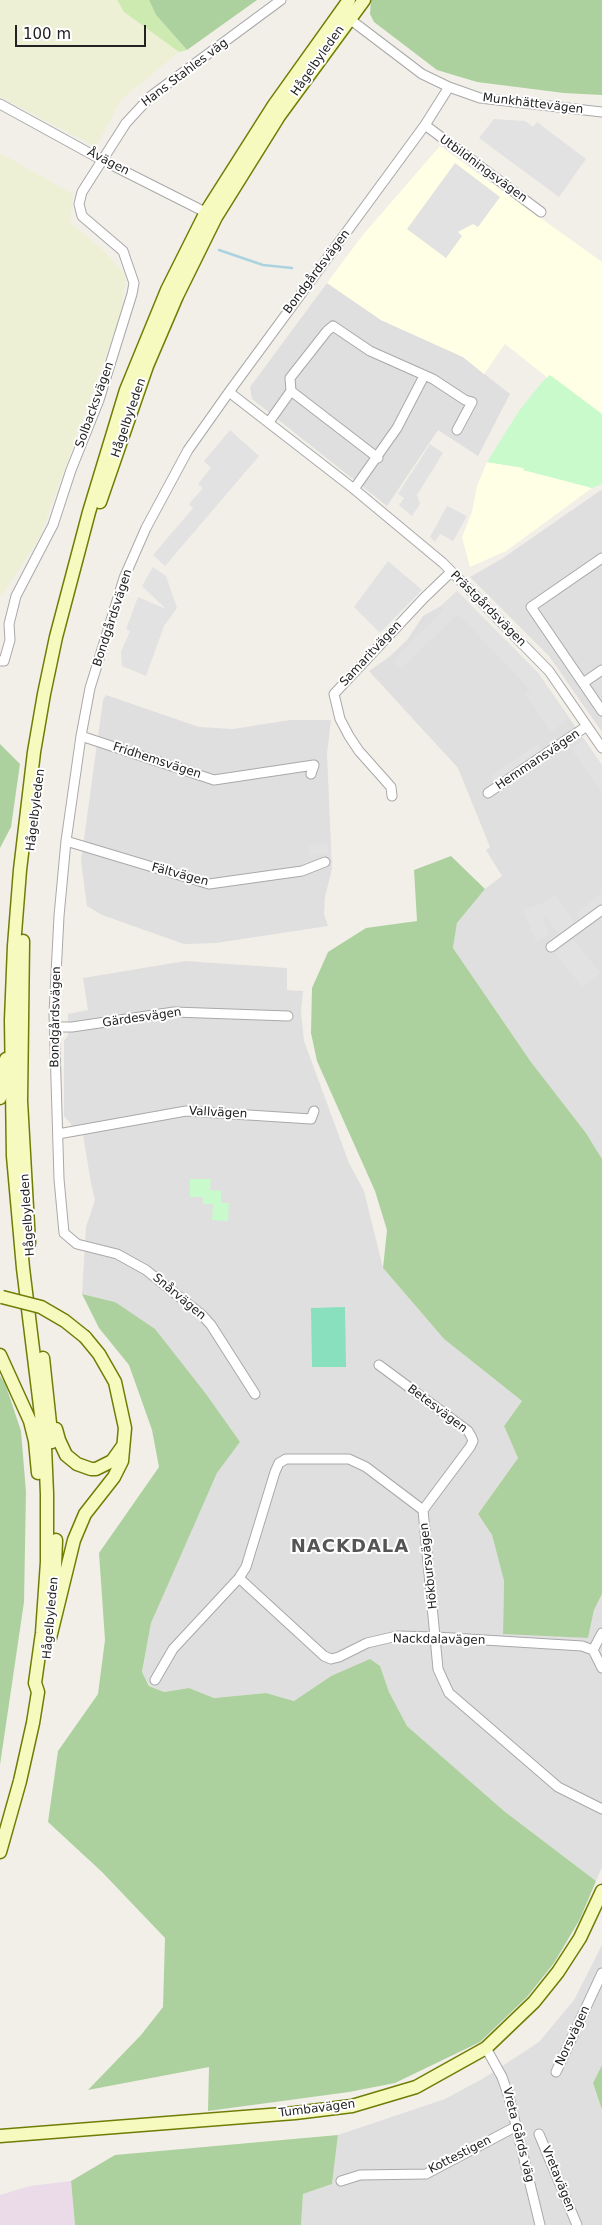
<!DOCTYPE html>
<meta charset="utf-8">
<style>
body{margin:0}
#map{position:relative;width:602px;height:2225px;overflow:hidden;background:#f2efe9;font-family:"DejaVu Sans",sans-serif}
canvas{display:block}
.scale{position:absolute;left:15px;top:25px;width:131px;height:22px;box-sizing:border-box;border:2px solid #222;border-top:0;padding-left:6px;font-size:15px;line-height:18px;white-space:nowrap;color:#222;-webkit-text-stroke:4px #fff;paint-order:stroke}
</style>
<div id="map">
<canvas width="602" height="2225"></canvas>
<div class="scale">100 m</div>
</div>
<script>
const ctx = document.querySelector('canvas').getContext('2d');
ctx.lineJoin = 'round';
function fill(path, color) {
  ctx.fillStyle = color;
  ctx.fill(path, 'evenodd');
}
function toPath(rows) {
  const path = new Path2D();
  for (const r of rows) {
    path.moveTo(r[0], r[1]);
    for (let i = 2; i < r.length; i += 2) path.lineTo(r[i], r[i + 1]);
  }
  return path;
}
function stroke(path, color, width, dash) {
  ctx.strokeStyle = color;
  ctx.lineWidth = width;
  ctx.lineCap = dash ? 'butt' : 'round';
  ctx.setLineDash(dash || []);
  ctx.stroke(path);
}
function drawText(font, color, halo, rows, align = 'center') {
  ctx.font = font + ' "DejaVu Sans",sans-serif';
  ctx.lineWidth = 4;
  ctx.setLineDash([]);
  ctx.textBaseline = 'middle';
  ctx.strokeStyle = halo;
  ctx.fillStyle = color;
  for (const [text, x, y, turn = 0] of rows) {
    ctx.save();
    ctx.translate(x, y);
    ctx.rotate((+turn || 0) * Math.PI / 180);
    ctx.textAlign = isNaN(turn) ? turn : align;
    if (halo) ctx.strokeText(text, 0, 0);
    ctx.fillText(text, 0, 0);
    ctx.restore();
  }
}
const residential = toPath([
 [327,283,381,320,463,357,510,394,478,456,438,430,387,506,252,399,250,387],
 [601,490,602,491,602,732,549,656,470,577,503,558],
 [457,591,538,673,602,765,602,1159,586,1133,531,1062,453,948,457,923,485,889,502,876,486,850,490,847,458,768,369,671,389,657,407,640,423,616,441,606],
 [106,695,199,727,233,729,290,720,331,720,327,754,332,869,325,897,324,914,328,926,216,943,184,944,102,915,87,906,81,861,103,700],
 [185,961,287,968,287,990,303,991,301,1012,304,1041,349,1163,364,1191,383,1268,444,1339,522,1401,504,1426,518,1458,478,1514,492,1535,504,1581,503,1633,588,1638,594,1610,602,1594,602,1867,596,1881,504,1811,407,1726,389,1692,380,1666,331,1676,294,1701,266,1693,214,1698,189,1688,164,1692,150,1686,142,1673,151,1623,165,1587,217,1473,240,1442,115,1302,82,1294,86,1227,95,1200,91,1183,83,1135,73,1137,71,1124,64,1116,64,1041,68,1035,68,1014,88,1010,83,978],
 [602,1945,602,2065,593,2083,602,2110,602,2225,301,2225,303,2194,332,2184,338,2135,445,2099,484,2078,539,2042,574,2000]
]);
const industrial = toPath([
 [71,2181,75,2225,0,2225,0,2195,30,2186]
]);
const education = toPath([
 [440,146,602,262,602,429,576,400,505,344,484,374,463,357,381,320,327,283,362,236],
 [487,462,542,471,592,488,506,551,470,567,462,537,472,512,477,486]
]);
const farmland = toPath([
 [0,0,117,0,124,12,179,52,121,100,96,147,0,97],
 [0,153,73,194,70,222,104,251,126,275,121,314,40,537,2,595,0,593]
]);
const grass = toPath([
 [117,0,149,0,156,15,187,50,179,52,124,12]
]);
const forest = toPath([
 [149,0,257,0,187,50,156,15],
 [371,0,602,0,602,95,564,93,477,82,437,70,374,22,370,14],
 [0,744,20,764,11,827,0,848],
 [451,856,485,889,457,923,453,948,531,1062,586,1133,602,1159,602,1594,594,1610,588,1638,503,1634,504,1581,492,1535,478,1514,518,1458,504,1426,522,1401,444,1339,383,1268,387,1230,375,1191,317,1061,311,1033,312,988,328,952,366,928,417,921,414,870],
 [82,1294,115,1302,155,1329,206,1394,240,1442,217,1473,151,1623,142,1672,149,1686,164,1692,189,1688,214,1698,266,1693,294,1701,331,1676,370,1659,380,1666,389,1692,407,1726,504,1811,596,1881,580,1919,554,1963,527,1997,480,2042,395,2083,349,2092,208,2111,209,2067,88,2090,141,2035,163,2007,165,1938,102,1872,48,1822,58,1751,98,1694,105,1640,99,1553,159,1467,152,1430,129,1365,99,1328],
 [0,1376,5,1383,21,1431,26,1492,24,1602,0,1765],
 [602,2065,602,2110,593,2083],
 [338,2135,332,2184,303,2194,301,2225,75,2225,71,2181,115,2155]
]);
const park = toPath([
 [550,375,602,414,602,484,592,488,523,470,524,468,487,462,519,411,542,382],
 [190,1179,211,1179,210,1190,221,1191,221,1203,229,1203,228,1221,212,1220,213,1204,203,1204,203,1197,190,1197]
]);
const pitch = toPath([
 [345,1307,346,1367,312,1367,311,1308]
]);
const parking = toPath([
 [494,119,525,121,533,127,537,122,586,159,559,197,479,138],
 [455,163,500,197,478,227,473,224,458,232,462,236,446,258,407,229],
 [230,430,259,456,165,566,153,555,193,508,189,504,203,488,198,484,211,468,204,461],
 [430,444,443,453,417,495,420,504,412,516,399,505,404,498,398,494],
 [447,506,467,516,453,541,440,534,435,542,430,537],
 [388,561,422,590,380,633,354,607],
 [153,567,166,576,177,608,164,626,146,676,122,666,121,652,130,631,126,629,138,597,166,609,142,586],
 [457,591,538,673,569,719,551,732,525,694,530,690,458,614,401,669,393,661,444,609,441,606],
 [584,740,602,765,602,793,571,749],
 [538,744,542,750,495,782,491,775],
 [327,843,329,853,310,856,308,846],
 [602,893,602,902,581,918,576,913],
 [555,894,574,922,558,934,544,916,543,917,550,935,536,941,523,910,544,902],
 [573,939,600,973,582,987,555,953]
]);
const stream = toPath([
 [219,250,263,265,292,268]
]);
const minor = toPath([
 [347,17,422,74,449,87,480,98,602,112],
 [0,104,102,160,209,214],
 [425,125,541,212],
 [291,391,378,458],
 [229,392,354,489,443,563,549,671,602,748],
 [269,422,291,391,290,378,327,331,333,326,370,351,433,379,465,400,472,402,457,430],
 [354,489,397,428,424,376],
 [602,558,531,607,602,711],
 [0,661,4,661,10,640,9,624,16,596,53,525,71,470,99,400,132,294,134,283,123,251,82,216,79,204,82,192,126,123,151,96,281,0],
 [583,683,602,670],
 [81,736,214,780,314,765,311,774],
 [488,793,587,726],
 [392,796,391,787,359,751,349,736,340,719,334,694,424,598,451,572],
 [66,841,209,884,302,871,325,862],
 [551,947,602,910],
 [56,1027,72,1027,174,1012,288,1016],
 [58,1134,186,1111,311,1119,314,1111],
 [379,1365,468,1431,471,1436,473,1441,470,1447,423,1510],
 [255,1394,211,1325,202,1315,146,1270,117,1254,77,1244,64,1233,59,1179,54,1013,59,916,66,841,81,736,90,688,124,578,146,528,188,450,229,392,425,125,449,87],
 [239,1578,324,1656,331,1659,339,1657,367,1643,397,1636,436,1637,582,1646,593,1650,602,1668],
 [593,1650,602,1633],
 [155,1680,173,1649,239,1578,246,1567,275,1472,279,1463,286,1459,349,1459,366,1467,423,1510,438,1669,449,1693,558,1787,602,1809],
 [486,2048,502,2077,509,2097,540,2225],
 [556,2072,602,1973],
 [539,2134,577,2225],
 [341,2181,360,2175,426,2174,517,2126]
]);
const secondary = toPath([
 [100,502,147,366,177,296,216,217,279,116,364,0],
 [23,941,21,1101,29,1243],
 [0,1098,6,1059],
 [0,1355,30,1421,35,1441,38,1473],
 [43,1358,52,1442],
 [56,1429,59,1440,66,1455,77,1464,91,1469,96,1469,112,1461,122,1447],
 [54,1592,56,1540],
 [50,1638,74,1540,85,1514,114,1477,122,1461,125,1428,115,1382,99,1354,85,1337],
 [0,1852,20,1781,33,1723,38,1692,35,1683,42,1633,47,1562,47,1494,45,1447,23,1268,13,1156,11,1020,14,946,20,870,34,752,44,694,56,637,89,512,126,390,167,290,206,212,274,105,349,0],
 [0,2136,295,2113,352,2106,416,2087,486,2048,534,2002,558,1972,580,1938,602,1891]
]);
const secondaryBridge = toPath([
 [2,1297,41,1307,65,1321,85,1337]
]);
const streetNames = [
 ["Hågelbyleden",318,61,-55],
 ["Hans Stahles väg",185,73,-37],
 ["Munkhättevägen",533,104,7],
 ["Åvägen",108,162,27],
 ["Utbildningsvägen",483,169,36],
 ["Bondgårdsvägen",317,272,-53],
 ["Solbacksvägen",95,405,-70],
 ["Hågelbyleden",129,418,-71],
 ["Prästgårdsvägen",488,609,45],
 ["Bondgårdsvägen",113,618,-72],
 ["Samaritvägen",371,654,-47],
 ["Hemmansvägen",538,760,-34],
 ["Fridhemsvägen",157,761,18],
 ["Hågelbyleden",36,810,-83],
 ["Fältvägen",180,875,15],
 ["Bondgårdsvägen",56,1017,-89],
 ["Gärdesvägen",142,1018,-8],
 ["Vallvägen",218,1113,3],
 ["Hågelbyleden",28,1215,-94],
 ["Snårvägen",179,1297,40],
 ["Betesvägen",437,1409,37],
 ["Hökbursvägen",429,1566,-96],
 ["Hågelbyleden",51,1618,-85],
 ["Nackdalavägen",439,1640,1],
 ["Norsvägen",573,2036,-65],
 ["Tumbavägen",317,2109,-7],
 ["Vreta Gårds väg",518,2135,76],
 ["Kottestigen",460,2155,-27],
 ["Vretavägen",558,2179,68]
];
const districtNames = [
 ["NACKDALA",350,1547]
];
fill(residential, '#e0dfdf');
fill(industrial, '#ebdbe8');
fill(education, '#ffffe5');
fill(farmland, '#eef0d5');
fill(grass, '#cdebb0');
fill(forest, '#add19e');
fill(park, '#c8facc');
fill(pitch, '#88e0be');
fill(parking, '#e2e2e2');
stroke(stream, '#aad3df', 2.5);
stroke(minor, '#a9a9a9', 11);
stroke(secondary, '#707d05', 15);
stroke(minor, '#fff', 9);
stroke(secondary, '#f7fabf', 12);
stroke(secondaryBridge, '#707d05', 15, []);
stroke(secondaryBridge, '#f7fabf', 12);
drawText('12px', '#222', '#fff', streetNames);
ctx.letterSpacing = '1px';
drawText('bold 18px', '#555', '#fff', districtNames);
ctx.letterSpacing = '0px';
</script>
